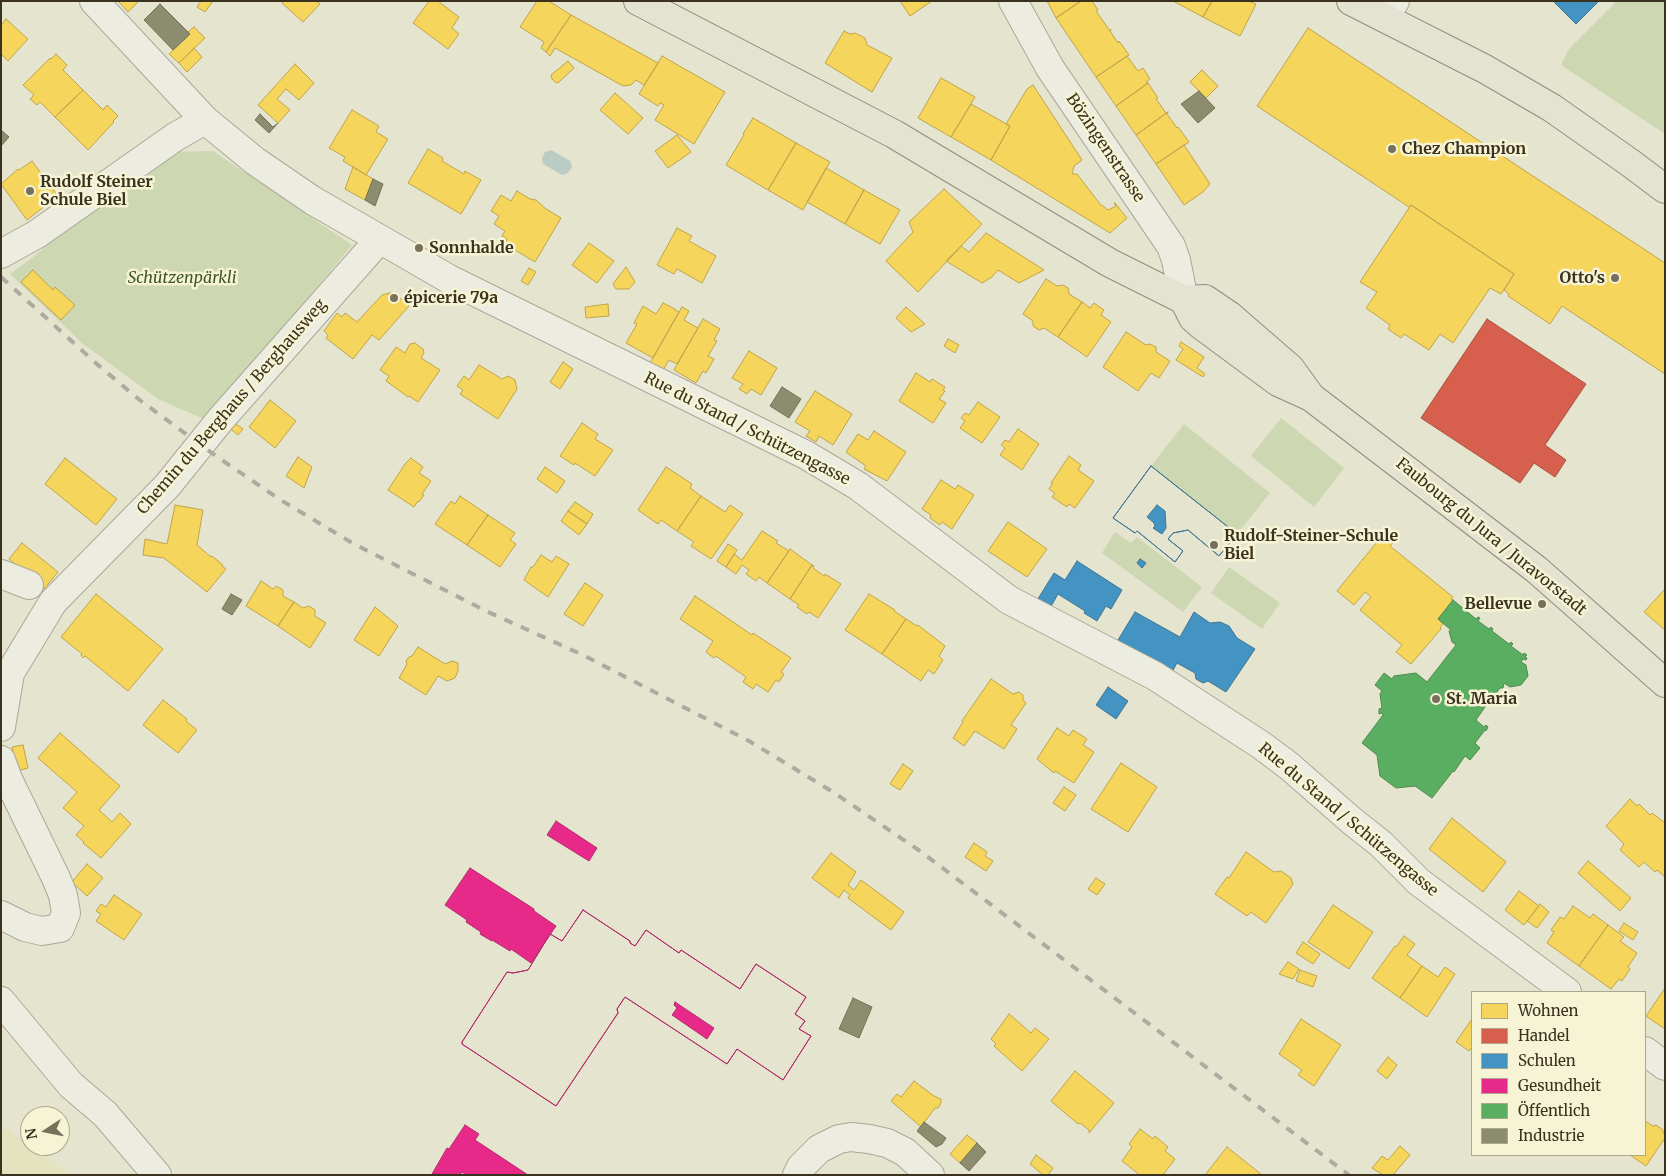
<!DOCTYPE html>
<meta charset="utf-8">
<style>
body{margin:0}
#map{position:relative;width:1666px;height:1176px;overflow:hidden;background:#e5e4cf;font-family:Merriweather,serif}
canvas{display:block}
.frame{position:absolute;inset:0;border:2px solid #3a321f;pointer-events:none}
.legend{position:absolute;left:1471px;top:991px;width:175px;height:165px;box-sizing:border-box;background:#f6f4d5;border:1px solid #aba68c;margin:0;padding:6px 9px;list-style:none;font-size:15px;color:#3a321f}
.legend li{display:flex;align-items:center;gap:10px;height:25px}
.legend b{width:25px;border:1px solid #aba68c}
.north{position:absolute;left:20px;top:1106px;width:50px;height:50px;box-sizing:border-box;background:#f6f4d5;border:1px solid #aba68c;border-radius:50%;rotate:259deg;font-size:14px;font-weight:700;line-height:20px;text-align:center;color:#3a321f}
.north::after{content:'';display:block;margin:auto;width:18px;height:22px;background:#76705d;clip-path:polygon(50% 0,100% 100%,50% 72%,0 100%)}
</style>
<div id="map">
<canvas width="1666" height="1176"></canvas>
<div class="frame"></div>
<ul class="legend">
<li><b style="height:14px;background:#f6d55c"></b>Wohnen</li>
<li><b style="height:14px;background:#d6604d"></b>Handel</li>
<li><b style="height:14px;background:#4393c3"></b>Schulen</li>
<li><b style="height:14px;background:#e7298a"></b>Gesundheit</li>
<li><b style="height:14px;background:#5aae61"></b>Öffentlich</li>
<li><b style="height:14px;background:#8c8c6e"></b>Industrie</li>
</ul>
<div class="north">N</div>
</div>
<script>
const ctx = document.querySelector('canvas').getContext('2d');
ctx.lineJoin = 'round';
function fill(path, color) {
  ctx.fillStyle = color;
  ctx.fill(path, 'evenodd');
}
function toPath(rows) {
  const path = new Path2D();
  for (const r of rows) {
    path.moveTo(r[0], r[1]);
    for (let i = 2; i < r.length; i += 2) path.lineTo(r[i], r[i + 1]);
  }
  return path;
}
function stroke(path, color, width, dash) {
  ctx.strokeStyle = color;
  ctx.lineWidth = width;
  ctx.lineCap = dash ? 'butt' : 'round';
  ctx.setLineDash(dash || []);
  ctx.stroke(path);
}
function drawText(font, color, halo, rows, align = 'center') {
  ctx.font = font + ' Merriweather,serif';
  ctx.lineWidth = 5;
  ctx.setLineDash([]);
  ctx.textBaseline = 'middle';
  ctx.strokeStyle = halo;
  ctx.fillStyle = color;
  for (const [text, x, y, turn = 0] of rows) {
    ctx.save();
    ctx.translate(x, y);
    ctx.rotate((+turn || 0) * Math.PI / 180);
    ctx.textAlign = isNaN(turn) ? turn : align;
    if (halo) ctx.strokeText(text, 0, 0);
    ctx.fillText(text, 0, 0);
    ctx.restore();
  }
}
const farmland = toPath([
 [1,1124,30,1146,72,1175,1,1175]
]);
const green = toPath([
 [1617,1,1665,1,1665,134,1561,65,1569,49],
 [213,151,352,245,206,420,158,399,82,343,10,274,32,258,76,220,161,152],
 [1281,418,1344,468,1314,507,1251,456],
 [1184,424,1270,493,1237,534,1151,466],
 [1115,532,1131,543,1137,537,1202,587,1183,612,1102,553],
 [1229,567,1280,603,1262,629,1211,593]
]);
const water = toPath([
 [551,150,570,161,572,167,568,173,562,175,543,164,542,158,545,152]
]);
const homes = toPath([
 [118,1,139,1,128,12,118,1],
 [201,1,213,1,205,12,197,7,201,1],
 [284,1,316,1,320,4,303,22,282,3,284,1],
 [429,1,438,1,459,17,452,28,459,34,448,49,413,23,429,1],
 [537,1,549,1,571,15,546,52,541,48,544,42,520,27,537,1],
 [900,1,932,1,910,16,900,1],
 [1047,1,1081,1,1056,18,1047,1],
 [1081,1,1092,1,1098,10,1096,11,1110,31,1111,29,1110,31,1118,43,1119,41,1129,55,1096,77,1056,18,1081,1],
 [1173,1,1212,1,1203,17,1173,1],
 [1212,1,1248,1,1256,4,1240,36,1203,17,1212,1],
 [571,15,658,63,644,85,636,80,631,85,623,86,555,48,550,56,546,52,571,15],
 [6,19,28,39,8,61,1,54,1,25,6,19],
 [194,27,205,38,179,63,169,54,190,34,188,32,194,27],
 [1308,28,1665,263,1665,374,1562,306,1550,324,1508,296,1509,294,1504,290,1514,274,1411,205,1409,207,1257,106,1308,28],
 [844,31,850,34,855,33,865,38,867,45,892,58,872,92,825,63,844,31],
 [194,48,202,57,187,72,179,63,194,48],
 [56,54,67,65,63,70,83,90,55,117,40,102,37,105,30,99,34,95,23,85,50,58,51,59,56,54],
 [662,56,725,92,694,144,655,120,664,105,660,103,658,106,639,94,662,56],
 [1127,56,1138,71,1143,68,1150,79,1146,82,1148,83,1116,106,1096,77,1127,56],
 [568,61,574,68,559,82,556,83,552,79,551,75,568,61],
 [295,64,314,83,299,100,286,89,277,99,290,110,278,123,258,105,295,64],
 [1202,70,1218,86,1206,98,1190,82,1202,70],
 [941,78,975,97,951,137,918,118,941,78],
 [1148,83,1158,98,1156,99,1166,113,1168,112,1136,135,1116,106,1148,83],
 [1033,85,1082,160,1074,166,1072,174,1077,174,1100,204,1108,210,1116,206,1114,203,1115,203,1127,218,1110,233,991,160,1010,126,1006,124,1027,89,1033,85],
 [83,90,103,110,107,105,118,116,113,121,114,122,88,150,55,117,83,90],
 [615,93,643,118,628,134,600,110,615,93],
 [971,104,1010,126,991,160,951,137,971,104],
 [352,110,379,126,376,132,388,139,366,175,343,161,345,157,329,148,352,110],
 [1168,112,1167,114,1177,128,1178,127,1189,142,1156,164,1136,135,1168,112],
 [753,118,796,143,768,190,726,165,744,135,743,134,753,118],
 [677,135,691,152,668,168,655,151,677,135],
 [796,143,830,162,803,210,768,190,796,143],
 [1184,145,1210,184,1203,192,1184,205,1156,164,1184,145],
 [428,149,443,158,442,161,464,174,465,171,481,180,461,214,408,183,428,149],
 [32,161,58,196,27,220,1,184,18,169,19,170,32,161],
 [353,167,373,179,365,200,345,189,353,167],
 [826,168,864,190,845,224,807,202,826,168],
 [944,189,982,224,918,292,886,261,913,232,909,222,944,189],
 [864,190,900,210,880,244,845,224,864,190],
 [517,191,530,199,536,200,546,209,561,218,535,262,505,244,507,239,502,236,505,231,494,224,499,216,491,211,501,195,511,201,517,191],
 [1411,205,1514,274,1501,294,1490,288,1453,343,1440,334,1429,350,1404,334,1401,338,1388,329,1390,325,1366,308,1377,292,1360,282,1411,205],
 [677,228,692,236,689,241,716,256,702,283,677,269,674,274,657,265,677,228],
 [986,233,1044,270,1019,283,998,270,992,277,982,283,946,261,961,246,969,252,986,233],
 [589,243,614,261,597,283,572,265,589,243],
 [626,267,635,282,629,289,616,289,613,284,626,267],
 [529,268,536,272,528,285,521,281,529,268],
 [33,270,53,290,55,287,75,305,61,320,21,282,33,270],
 [1046,279,1057,286,1063,285,1068,288,1069,294,1082,302,1058,337,1044,328,1039,330,1033,326,1033,321,1023,314,1046,279],
 [390,293,395,294,409,306,379,340,372,335,353,359,326,338,328,335,324,331,337,313,342,317,345,313,357,322,382,295,390,293],
 [1082,302,1090,308,1094,303,1104,310,1101,315,1111,322,1087,357,1058,337,1082,302],
 [663,303,675,309,675,310,679,312,653,358,626,343,637,324,634,323,643,306,656,314,663,303],
 [608,304,609,316,586,318,585,307,608,304],
 [682,307,689,311,684,320,698,328,677,364,669,360,663,370,650,363,682,307],
 [906,307,925,324,911,332,896,318,906,307],
 [703,319,720,329,714,340,717,341,708,356,714,359,706,373,703,371,696,383,674,370,703,319],
 [1126,332,1146,345,1150,344,1156,347,1156,352,1170,361,1159,378,1151,373,1138,391,1103,367,1126,332],
 [948,339,959,345,955,353,944,346,948,339],
 [1181,342,1204,357,1197,368,1205,374,1203,377,1176,360,1183,349,1179,346,1181,342],
 [415,343,423,349,424,353,421,358,440,370,418,402,409,396,408,397,386,381,389,376,380,370,396,347,405,353,410,344,415,343],
 [749,351,777,368,761,395,751,389,747,394,739,389,743,384,732,378,749,351],
 [563,362,573,369,560,389,550,382,563,362],
 [479,365,502,379,508,376,515,380,517,389,498,419,460,394,463,390,457,386,464,376,469,380,479,365],
 [916,373,930,382,932,379,945,387,943,390,945,391,939,399,946,403,933,423,899,401,916,373],
 [815,391,852,414,833,445,819,436,816,442,806,436,810,431,795,422,815,391],
 [270,400,296,421,275,448,249,427,270,400],
 [978,402,1000,417,982,443,960,428,965,421,961,418,965,413,969,415,978,402],
 [231,420,243,429,238,435,227,426,231,420],
 [582,423,598,434,595,439,613,450,595,476,575,463,574,465,560,456,582,423],
 [1018,429,1039,444,1022,470,1000,455,1005,448,1001,445,1005,440,1009,442,1018,429],
 [874,431,906,452,887,481,864,469,866,466,846,452,858,434,868,440,874,431],
 [1069,456,1081,465,1078,470,1094,481,1075,508,1069,504,1067,507,1052,497,1055,493,1049,489,1053,483,1051,483,1069,456],
 [298,457,312,467,304,488,286,476,298,457],
 [65,458,117,499,96,525,45,484,65,458],
 [411,458,423,467,419,473,431,481,422,494,424,495,419,502,418,501,414,507,388,490,405,464,411,458],
 [545,467,565,481,557,493,537,479,545,467],
 [666,467,692,484,690,488,701,496,677,531,661,520,658,524,638,510,666,467],
 [941,480,955,489,958,485,974,495,952,529,942,522,940,525,930,518,931,515,922,509,941,480],
 [460,496,488,515,467,545,435,524,451,501,455,504,460,496],
 [701,496,725,512,730,505,743,514,711,559,691,546,694,542,677,531,701,496],
 [575,502,593,514,587,524,568,511,575,502],
 [175,505,203,510,197,545,211,557,212,556,223,565,222,566,226,569,207,592,164,558,143,555,145,539,167,544,175,505],
 [568,511,587,524,579,535,561,521,568,511],
 [488,515,515,533,510,540,516,544,500,567,467,545,488,515],
 [1008,522,1047,549,1027,577,988,551,1008,522],
 [762,531,778,541,776,543,789,551,767,583,759,577,756,581,746,574,749,570,742,565,736,574,726,567,734,554,742,560,762,531],
 [1381,537,1384,540,1386,537,1393,543,1390,546,1453,597,1451,599,1453,600,1438,619,1443,624,1440,628,1441,629,1411,664,1396,652,1402,645,1360,610,1371,597,1365,592,1354,605,1337,591,1381,537],
 [22,543,58,572,44,589,9,559,22,543],
 [728,544,737,550,726,567,717,561,728,544],
 [790,549,812,565,790,599,767,583,790,549],
 [541,555,552,562,556,556,569,564,548,597,524,580,531,567,533,567,541,555],
 [812,565,814,566,813,568,824,576,825,574,841,584,818,618,809,612,807,614,797,607,799,605,790,599,812,565],
 [261,581,273,589,276,586,283,590,283,596,294,602,278,626,246,606,261,581],
 [585,583,603,595,583,626,564,614,585,583],
 [1665,589,1665,630,1644,612,1665,589],
 [96,594,163,649,128,691,85,656,83,658,81,655,82,654,61,637,96,594],
 [869,594,895,610,894,611,906,619,882,654,845,630,869,594],
 [695,596,752,635,753,633,791,658,781,672,784,674,779,682,776,680,768,692,756,684,753,689,743,682,746,677,716,656,714,658,706,652,713,641,680,619,695,596],
 [294,602,303,608,309,606,315,610,315,616,326,623,310,648,278,626,294,602],
 [375,607,398,626,379,656,354,640,375,607],
 [906,619,917,626,918,625,945,646,939,656,943,660,934,674,928,670,921,681,882,654,906,619],
 [418,647,445,664,452,661,458,663,458,671,455,678,447,681,438,676,426,695,399,678,407,664,406,661,409,657,412,656,418,647],
 [991,679,1013,694,1019,692,1023,695,1023,700,1026,703,1011,725,1017,729,1004,749,975,731,964,746,953,738,963,722,962,721,991,679],
 [163,700,187,719,186,721,197,730,178,753,143,725,163,700],
 [1057,728,1069,736,1073,730,1087,739,1083,745,1094,752,1074,783,1055,771,1054,773,1037,759,1057,728],
 [60,733,120,786,99,810,112,822,120,813,131,824,101,858,83,843,84,842,76,835,84,826,63,808,77,792,38,758,60,733],
 [23,745,28,768,17,771,12,747,23,745],
 [1121,763,1157,787,1128,832,1091,809,1121,763],
 [903,764,913,771,900,790,890,784,903,764],
 [1064,787,1076,795,1065,811,1053,803,1064,787],
 [1630,799,1637,806,1639,804,1650,815,1652,813,1665,823,1665,877,1657,870,1655,872,1644,862,1639,867,1620,850,1624,844,1606,826,1630,799],
 [1452,818,1506,862,1483,892,1429,849,1452,818],
 [974,843,987,852,985,856,993,861,986,871,965,857,974,843],
 [1246,852,1274,872,1281,871,1291,878,1293,884,1266,923,1251,912,1247,916,1215,894,1227,877,1229,878,1246,852],
 [831,853,856,872,848,885,854,890,861,880,904,912,891,930,848,898,850,895,844,890,839,898,812,878,831,853],
 [1588,861,1631,898,1620,911,1578,873,1588,861],
 [87,864,103,878,87,896,72,882,87,864],
 [1096,878,1105,884,1097,895,1088,889,1096,878],
 [1519,891,1539,906,1524,925,1505,910,1519,891],
 [114,895,142,914,124,940,96,921,101,914,96,911,101,904,106,907,114,895],
 [1540,904,1549,912,1537,928,1527,921,1540,904],
 [1333,905,1373,932,1349,969,1308,942,1333,905],
 [1573,906,1590,918,1593,914,1608,925,1579,966,1547,943,1554,932,1551,930,1560,917,1564,919,1573,906],
 [1624,923,1638,932,1633,940,1619,931,1624,923],
 [1608,925,1624,937,1620,941,1637,953,1628,967,1630,969,1622,981,1619,979,1611,989,1579,966,1608,925],
 [1404,936,1415,944,1407,955,1422,966,1400,998,1372,978,1395,946,1396,947,1404,936],
 [1303,942,1320,954,1313,964,1296,953,1303,942],
 [1288,962,1299,969,1293,979,1279,974,1288,962],
 [1422,966,1438,977,1445,967,1455,974,1427,1017,1400,998,1422,966],
 [1300,970,1317,976,1313,987,1296,981,1300,970],
 [1665,988,1665,1029,1646,1016,1665,988],
 [1009,1014,1031,1033,1035,1028,1049,1039,1022,1071,994,1046,996,1044,991,1039,1009,1014],
 [1301,1019,1341,1045,1314,1086,1298,1075,1302,1070,1279,1054,1301,1019],
 [1472,1019,1472,1048,1471,1048,1469,1051,1456,1042,1472,1019],
 [1388,1057,1397,1065,1387,1079,1377,1071,1388,1057],
 [1075,1071,1114,1103,1089,1133,1089,1130,1080,1123,1078,1124,1051,1101,1075,1071],
 [914,1081,934,1096,941,1099,941,1103,938,1108,935,1108,921,1127,891,1101,897,1094,901,1097,914,1081],
 [1645,1121,1653,1126,1656,1125,1663,1130,1663,1133,1665,1134,1665,1138,1646,1166,1630,1155,1645,1155,1645,1121],
 [1140,1129,1153,1139,1155,1136,1168,1147,1165,1151,1175,1159,1163,1175,1140,1175,1122,1161,1132,1147,1129,1144,1140,1129],
 [967,1135,977,1143,960,1163,950,1154,967,1135],
 [1400,1146,1410,1155,1393,1175,1383,1175,1372,1168,1382,1156,1388,1160,1400,1146],
 [1227,1147,1262,1175,1205,1175,1227,1147],
 [1036,1155,1053,1168,1048,1175,1043,1175,1030,1164,1036,1155]
]);
const shops = toPath([
 [1487,319,1586,384,1545,445,1566,460,1555,477,1534,463,1520,483,1421,418,1487,319]
]);
const schools = toPath([
 [1553,1,1599,1,1576,24,1553,1],
 [1151,466,1237,534,1219,556,1188,530,1173,533,1168,539,1183,551,1175,562,1137,531,1135,533,1113,518,1151,466],
 [1157,505,1165,511,1166,528,1162,534,1153,528,1155,526,1154,523,1147,517,1157,505],
 [1151,466,1237,534,1219,556,1188,530,1173,533,1168,539,1183,551,1175,562,1137,531,1135,533,1113,518,1151,466],
 [1140,559,1146,563,1142,568,1137,563,1140,559],
 [1077,561,1122,590,1111,609,1106,606,1097,621,1084,613,1085,611,1058,594,1050,608,1036,602,1054,573,1065,580,1077,561],
 [1135,612,1180,637,1194,612,1210,623,1220,622,1229,626,1237,638,1255,649,1226,692,1208,681,1203,683,1196,679,1195,673,1177,663,1172,672,1118,640,1135,612],
 [1108,687,1128,701,1116,719,1096,705,1108,687]
]);
const health = toPath([
 [556,821,597,848,589,861,547,835,556,821],
 [470,868,534,909,534,911,556,926,531,963,511,949,510,951,492,940,492,941,485,937,480,934,481,932,466,922,467,920,445,905,470,868],
 [583,910,630,941,630,943,635,946,646,930,679,953,681,950,740,989,756,964,806,997,795,1014,805,1021,799,1029,811,1036,783,1080,737,1049,727,1064,625,997,617,1009,618,1013,556,1106,462,1044,462,1042,507,972,513,973,528,970,550,934,562,941,583,910],
 [675,1002,714,1028,707,1039,672,1015,677,1008,674,1005,675,1002],
 [583,910,630,941,630,943,635,946,646,930,679,953,681,950,740,989,756,964,806,997,795,1014,805,1021,799,1029,811,1036,783,1080,737,1049,727,1064,625,997,617,1009,618,1013,556,1106,462,1044,462,1042,507,972,513,973,528,970,550,934,562,941,583,910],
 [465,1125,479,1134,475,1140,528,1175,466,1175,462,1172,460,1175,432,1174,447,1148,449,1149,465,1125]
]);
const public = toPath([
 [1453,600,1476,619,1478,617,1480,618,1478,621,1489,629,1491,627,1493,629,1492,631,1509,644,1511,642,1513,644,1511,646,1523,655,1524,653,1527,655,1525,657,1527,658,1526,660,1523,659,1521,662,1526,665,1528,676,1521,685,1510,687,1504,683,1503,688,1500,688,1489,703,1490,704,1489,706,1487,704,1476,720,1484,727,1486,725,1488,727,1486,731,1485,730,1475,743,1480,748,1470,760,1465,756,1454,772,1453,771,1432,798,1415,786,1396,788,1380,776,1377,755,1362,743,1383,715,1382,713,1379,714,1379,709,1382,708,1380,694,1382,691,1375,685,1384,673,1392,679,1394,676,1416,673,1427,682,1456,645,1452,642,1449,631,1451,630,1438,619,1453,600]
]);
const industry = toPath([
 [160,4,190,34,173,50,144,20,160,4],
 [1199,91,1215,108,1198,123,1181,104,1199,91],
 [260,114,273,127,278,123,269,133,255,120,260,114],
 [1,130,9,137,1,146,1,130],
 [373,179,383,184,375,206,365,200,373,179],
 [782,387,801,399,789,418,770,406,782,387],
 [231,594,242,600,232,615,222,609,231,594],
 [853,998,872,1007,859,1038,839,1029,853,998],
 [924,1122,946,1138,942,1144,936,1147,917,1131,924,1122],
 [977,1143,986,1152,969,1171,960,1163,977,1143]
]);
const street = toPath([
 [94,1,205,120,255,161,312,200,449,279,806,455,858,486,1009,600,1155,676,1261,745,1289,766,1352,821,1381,844,1419,882,1567,992],
 [1013,1,1050,68,1171,246,1176,260,1184,300],
 [1385,18,1395,1],
 [1,254,37,234,175,137,205,120],
 [1,574,29,585],
 [1,727,10,673,53,602,167,486,221,419,379,240],
 [1,760,8,779,56,878,63,895,66,913,60,928,42,931,25,927,1,915],
 [1,1001,71,1085,105,1114,157,1175],
 [1645,1051,1665,1066],
 [797,1175,801,1167,819,1149,839,1139,851,1137,869,1139,887,1143,905,1152,930,1175]
]);
const primary = toPath([
 [638,1,894,134,1110,263,1184,300,1205,299,1230,316,1290,368,1311,397],
 [1351,1,1485,69,1552,108,1629,162,1665,189],
 [1184,300,1193,318,1201,325,1278,382,1311,397,1464,514,1537,570,1665,683]
]);
const rail = toPath([
 [1,277,98,365,141,401,216,456,279,499,354,544,431,583,486,611,583,655,749,741,833,792,920,851,1349,1175]
]);
const markers = [
 [1392,149,5,"#76705d"],
 [30,191,5,"#76705d"],
 [419,248,5,"#76705d"],
 [1615,278,5,"#76705d"],
 [394,298,5,"#76705d"],
 [1214,545,5,"#76705d"],
 [1542,604,5,"#76705d"],
 [1436,699,5,"#76705d"]
];
const streetNames = [
 ["Bözingenstrasse",1105,148,56],
 ["Chemin du Berghaus / Berghausweg",232,407,-49],
 ["Rue du Stand / Schützengasse",747,429,27],
 ["Faubourg du Jura / Juravorstadt",1491,537,39],
 ["Rue du Stand / Schützengasse",1348,820,40]
];
const poiNames = [
 ["Chez Champion",1402,149],
 ["Rudolf Steiner",40,182],
 ["Schule Biel",40,200],
 ["Sonnhalde",429,248],
 ["Otto's",1605,278,"right"],
 ["épicerie 79a",404,298],
 ["Rudolf-Steiner-Schule",1224,536],
 ["Biel",1224,554],
 ["Bellevue",1532,604,"right"],
 ["St. Maria",1446,699]
];
const parkNames = [
 ["Schützenpärkli",182,278]
];
fill(farmland, '#e3e4bf');
fill(green, '#cdd7b1');
fill(water, '#baccc4');
fill(homes, '#f6d55c');
stroke(homes, '#bea44a', 1);
fill(shops, '#d6604d');
stroke(shops, '#a7523f', 1);
fill(schools, '#4393c3');
stroke(schools, '#407692', 1);
fill(health, '#e7298a');
stroke(health, '#b32c6a', 1);
fill(public, '#5aae61');
stroke(public, '#50894d', 1);
fill(industry, '#8c8c6e');
stroke(industry, '#737156', 1);
stroke(street, '#aba897', 30);
stroke(primary, '#908d7e', 30);
stroke(street, '#edece0', 28);
stroke(primary, '#e4e3d2', 28);
stroke(rail, '#adaba0', 4, [9, 9]);
for (const [x, y, r, color] of markers) {
  const dot = new Path2D();
  dot.arc(x, y, r, 0, 2 * Math.PI);
  ctx.fillStyle = color;
  ctx.fill(dot);
  stroke(dot, '#f6f4d5', 2);
}
drawText('16px', '#3a321f', '#f6f4d5', streetNames);
drawText('bold 16px', '#3a321f', '#f6f4d5', poiNames, 'left');
drawText('italic 16px', '#3e5625', '#f6f4d5', parkNames);
</script>
